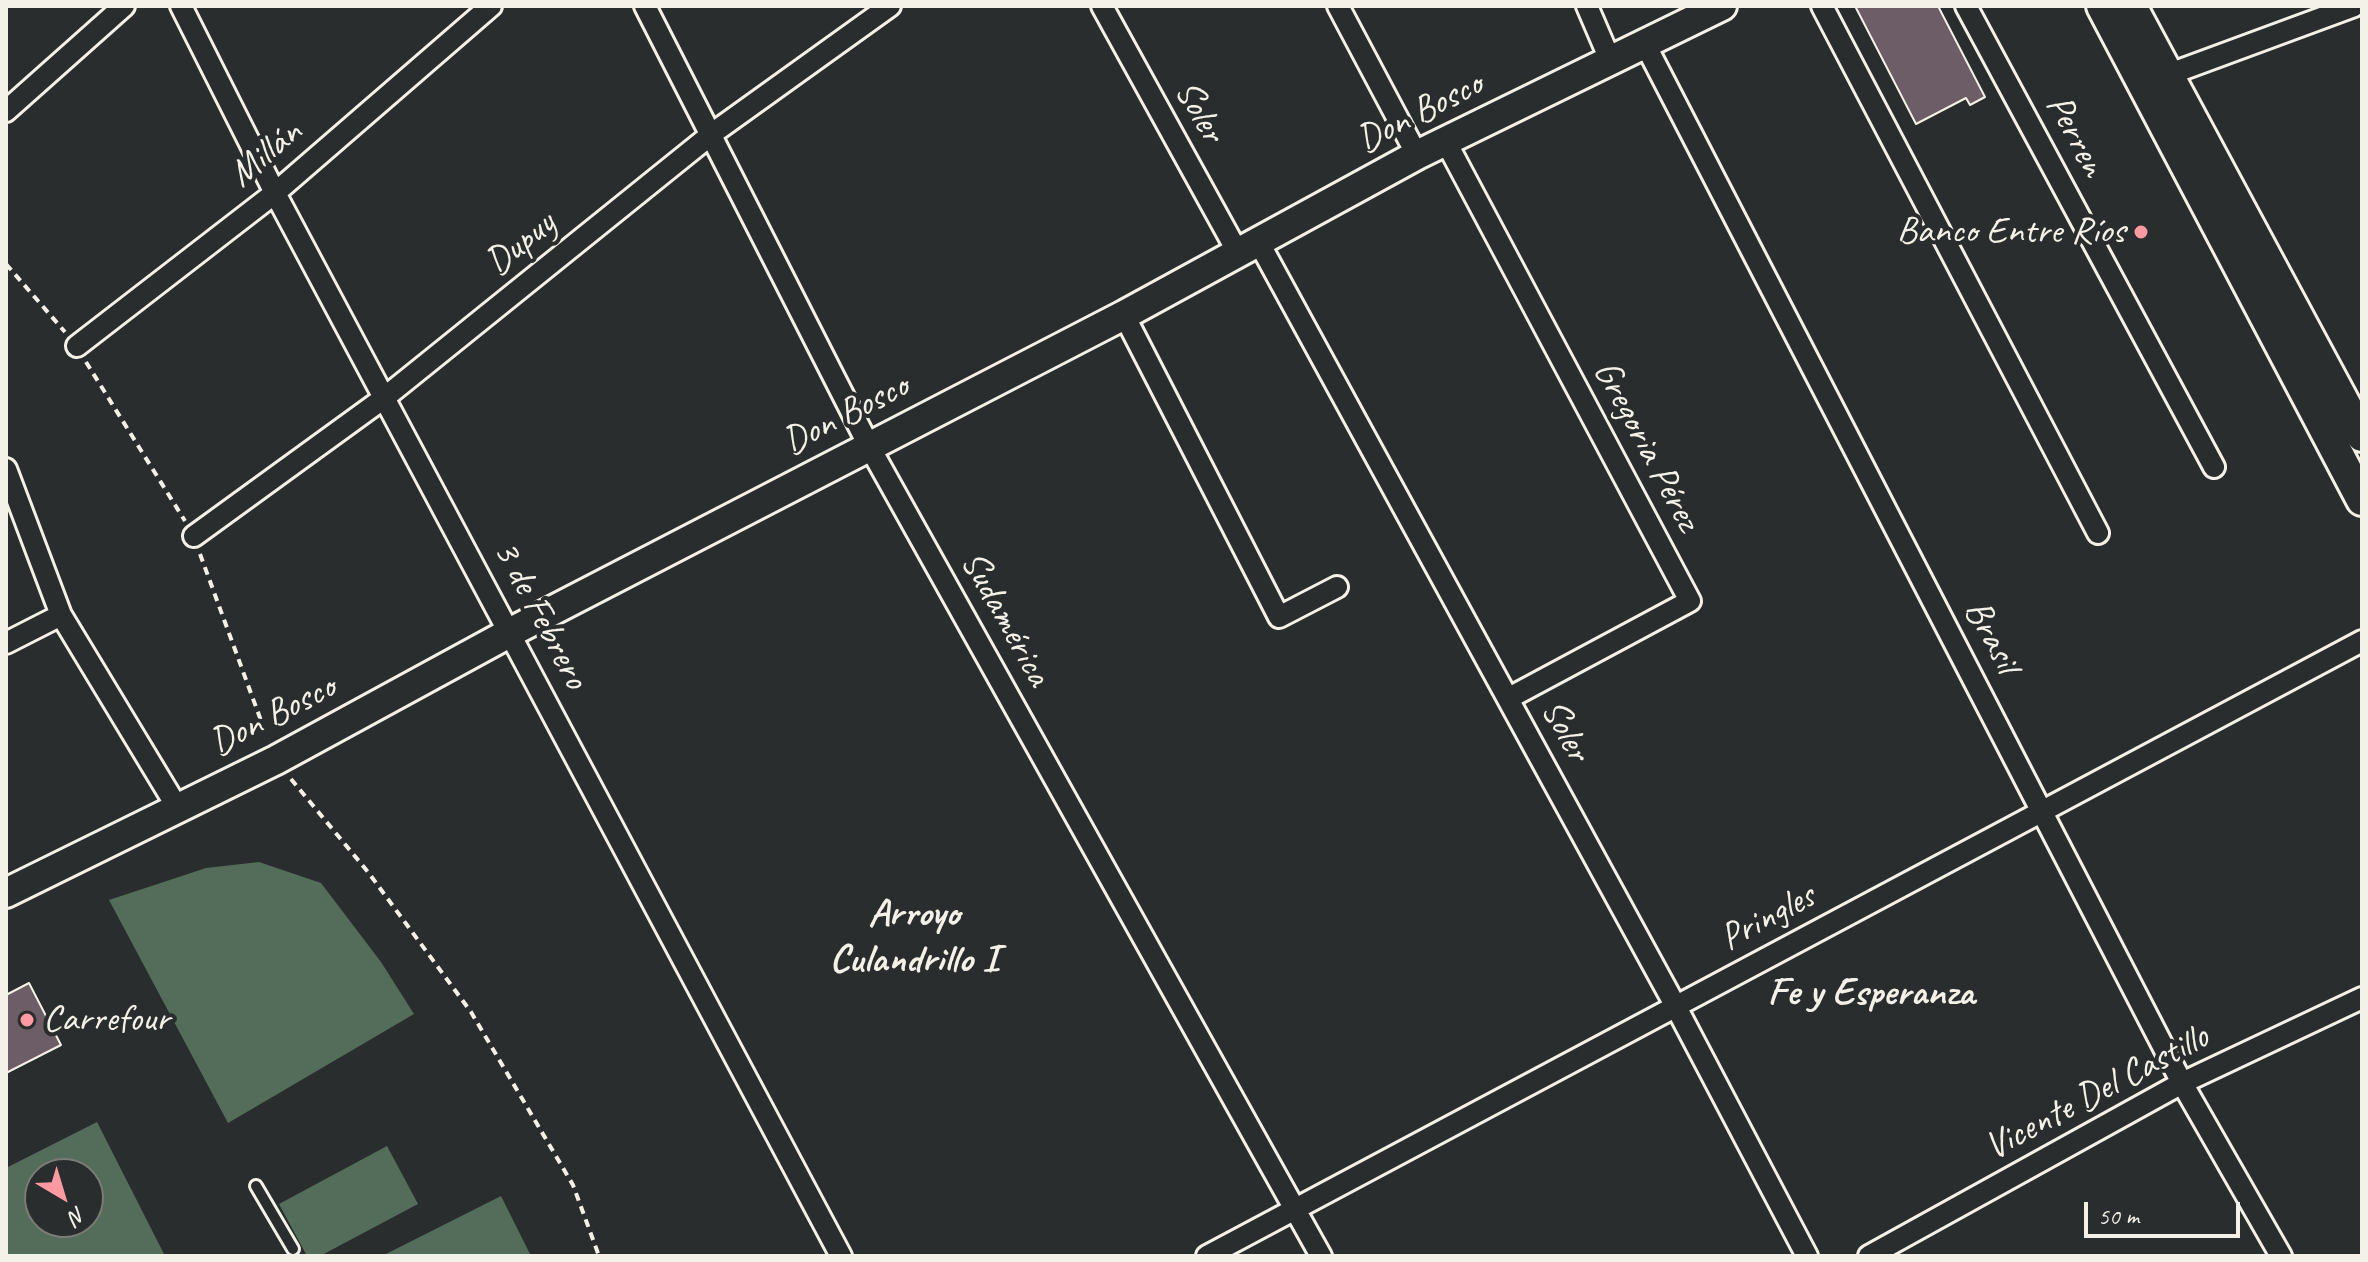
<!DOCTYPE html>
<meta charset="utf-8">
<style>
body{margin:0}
#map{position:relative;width:2368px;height:1262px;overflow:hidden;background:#2a2d2e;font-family:Caveat,sans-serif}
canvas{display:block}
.frame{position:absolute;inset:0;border:8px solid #f4f1e8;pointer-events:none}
.north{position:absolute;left:24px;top:1158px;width:80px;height:80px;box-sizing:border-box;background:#2a2d2e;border:2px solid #7b7b78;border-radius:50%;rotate:142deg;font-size:22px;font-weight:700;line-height:32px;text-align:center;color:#f4f1e8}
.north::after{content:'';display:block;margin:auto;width:28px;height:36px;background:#ff9aa2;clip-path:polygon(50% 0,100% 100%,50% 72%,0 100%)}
.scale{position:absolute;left:2084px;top:1202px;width:156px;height:36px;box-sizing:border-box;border:4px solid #f4f1e8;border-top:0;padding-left:10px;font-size:24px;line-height:28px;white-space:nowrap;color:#f4f1e8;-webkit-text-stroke:6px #2a2d2e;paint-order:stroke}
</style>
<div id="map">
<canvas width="2368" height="1262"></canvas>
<div class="frame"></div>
<div class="north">N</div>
<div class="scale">50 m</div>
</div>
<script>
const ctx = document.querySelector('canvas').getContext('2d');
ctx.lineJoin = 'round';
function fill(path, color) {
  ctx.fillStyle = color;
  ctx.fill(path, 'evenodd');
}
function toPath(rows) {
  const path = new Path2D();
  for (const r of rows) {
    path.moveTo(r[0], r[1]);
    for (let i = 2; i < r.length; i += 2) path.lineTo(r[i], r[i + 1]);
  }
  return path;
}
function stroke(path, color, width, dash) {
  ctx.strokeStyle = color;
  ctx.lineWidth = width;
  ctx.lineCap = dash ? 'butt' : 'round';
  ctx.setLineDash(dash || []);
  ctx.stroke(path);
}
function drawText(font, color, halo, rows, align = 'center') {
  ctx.font = font + ' Caveat,sans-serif';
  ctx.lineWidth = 8;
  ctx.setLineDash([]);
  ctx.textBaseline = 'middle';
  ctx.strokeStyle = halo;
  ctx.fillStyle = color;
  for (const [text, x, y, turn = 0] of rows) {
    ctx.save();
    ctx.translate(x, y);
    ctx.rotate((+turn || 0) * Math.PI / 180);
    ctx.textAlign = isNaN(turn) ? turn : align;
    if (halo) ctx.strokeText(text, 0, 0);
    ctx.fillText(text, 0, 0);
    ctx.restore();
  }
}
const green = toPath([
 [259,862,321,883,381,962,414,1014,228,1123,109,900,206,868],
 [97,1122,165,1256,6,1256,6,1168],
 [40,1174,88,1174,88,1222,40,1222],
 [387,1146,418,1204,320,1256,307,1256,279,1204],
 [501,1196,531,1256,382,1256]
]);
const building = toPath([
 [1855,6,1938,6,1985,97,1970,105,1966,98,1916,124,1855,6],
 [29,983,61,1045,6,1073,6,995,29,983]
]);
const path = toPath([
 [6,264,65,332],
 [86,362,185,521],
 [200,554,267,737],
 [291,779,368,872,471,1012,573,1185,599,1256]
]);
const lane = toPath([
 [256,1186,293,1249]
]);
const street = toPath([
 [181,6,275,193,841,1256],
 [645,6,869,446,1321,1256],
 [1102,6,1237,251],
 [1338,6,1417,155],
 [1587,6,1611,62],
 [1822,6,2098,533],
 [1966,6,2214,467],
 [1646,46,2182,1083,2281,1256],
 [2159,78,2354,6],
 [6,111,124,6],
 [1446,142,1690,601,1509,698],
 [1258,241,1675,1005,1807,1256],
 [1124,315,1279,617,1337,587],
 [77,346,275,193,491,6],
 [6,469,61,615,177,807],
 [194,536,384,398,713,133,890,6],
 [6,643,61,615],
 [1207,1256,2362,641],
 [1869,1256,2182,1083,2362,998]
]);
const secondary = toPath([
 [6,893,276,760,511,632,1124,315,1417,155,1722,6]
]);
const primary = toPath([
 [2102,6,2362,500],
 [2131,6,2362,436]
]);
const markers = [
 [2141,232,8,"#ff9aa2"],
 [27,1020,8,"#ff9aa2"]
];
const streetNames = [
 ["Soler",1199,112,61],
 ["Don Bosco",1420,113,-27],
 ["Perren",2075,136,62],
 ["Millán",266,154,-40],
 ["Dupuy",521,244,-39],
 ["Don Bosco",846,415,-27],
 ["Gregoria Pérez",1646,446,62],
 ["3 de Febrero",540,615,62],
 ["Sudamérica",1005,619,61],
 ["Brasil",1991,637,62],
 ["Don Bosco",273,716,-27],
 ["Soler",1565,731,62],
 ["Pringles",1768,918,-28],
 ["Vicente Del Castillo",2097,1093,-28]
];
const poiNames = [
 ["Banco Entre Ríos",2125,232],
 ["Carrefour",43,1020,"left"]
];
const neighbourhoodNames = [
 ["Arroyo",914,915],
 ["Culandrillo I",914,961],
 ["Fe y Esperanza",1871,994]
];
fill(green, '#546d5b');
fill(building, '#6d5d67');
stroke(building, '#f4f1e8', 2);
stroke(lane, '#f4f1e8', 16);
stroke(street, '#f4f1e8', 26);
stroke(secondary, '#f4f1e8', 34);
stroke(primary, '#f4f1e8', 36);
stroke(path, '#f4f1e8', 4, [8, 6]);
stroke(lane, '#2a2d2e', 10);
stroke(street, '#2a2d2e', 20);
stroke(secondary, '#2a2d2e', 28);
stroke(primary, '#2a2d2e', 30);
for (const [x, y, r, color] of markers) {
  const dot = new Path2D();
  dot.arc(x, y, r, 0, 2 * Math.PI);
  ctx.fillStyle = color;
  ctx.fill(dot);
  stroke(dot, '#2a2d2e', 3);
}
drawText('38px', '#f4f1e8', '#2a2d2e', streetNames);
drawText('38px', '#f4f1e8', '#2a2d2e', poiNames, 'right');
drawText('bold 40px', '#f4f1e8', '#2a2d2e', neighbourhoodNames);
</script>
